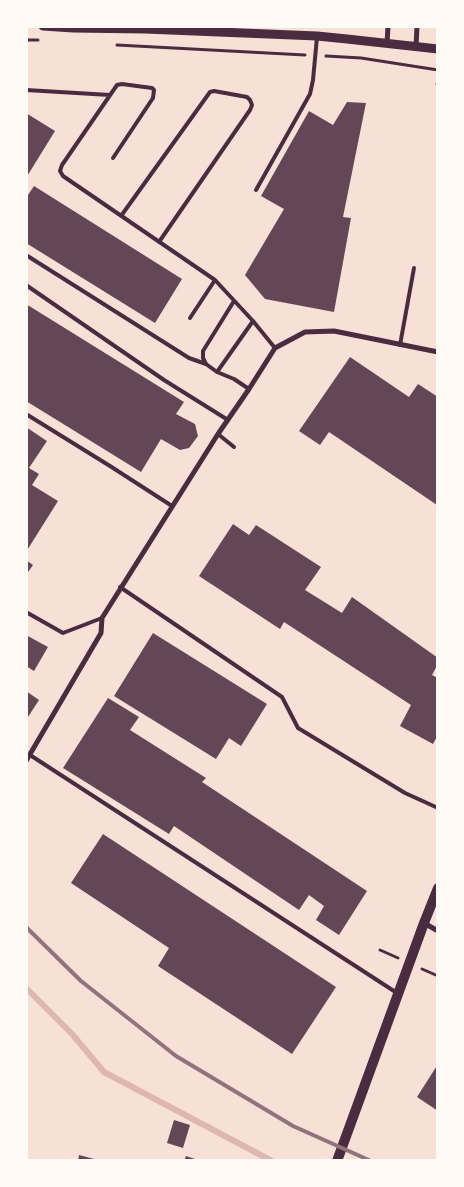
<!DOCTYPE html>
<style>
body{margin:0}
#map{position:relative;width:464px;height:1187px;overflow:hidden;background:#f7e1d7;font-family:Barlow,sans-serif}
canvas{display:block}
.frame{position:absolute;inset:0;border:28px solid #fffaf5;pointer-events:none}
</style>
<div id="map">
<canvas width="464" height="1187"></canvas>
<div class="frame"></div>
</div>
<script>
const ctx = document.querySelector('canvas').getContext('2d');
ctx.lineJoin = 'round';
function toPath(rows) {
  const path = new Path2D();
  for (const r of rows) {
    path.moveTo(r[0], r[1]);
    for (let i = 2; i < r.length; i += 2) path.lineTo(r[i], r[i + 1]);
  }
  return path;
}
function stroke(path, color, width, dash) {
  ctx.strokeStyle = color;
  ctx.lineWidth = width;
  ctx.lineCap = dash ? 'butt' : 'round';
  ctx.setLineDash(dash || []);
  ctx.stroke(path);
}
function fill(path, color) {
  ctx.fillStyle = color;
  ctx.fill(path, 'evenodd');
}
const stream = toPath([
 [26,988,72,1034,104,1072,272,1161]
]);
const building = toPath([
 [347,102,366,103,343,217,351,218,334,312,265,299,245,275,284,209,261,196,309,111,333,125],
 [26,113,55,131,26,178],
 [34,186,182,279,155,323,26,243,26,198],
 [26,304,184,402,176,414,195,424,198,436,189,448,180,450,161,439,141,472,26,401],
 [350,357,409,397,418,384,438,397,437,505,329,432,320,445,299,431],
 [26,427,47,441,29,468,39,474,32,485,58,501,26,552],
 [233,524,249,535,256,525,321,567,305,590,342,613,352,597,438,658,438,664,432,675,438,678,438,735,433,744,400,726,411,705,284,622,280,629,199,576],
 [26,560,33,565,26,575],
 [153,633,267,704,241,746,229,738,216,759,114,696],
 [26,635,48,647,34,671,26,666],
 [26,691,39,700,26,720],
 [108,698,139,717,130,730,206,778,202,782,367,891,339,935,316,920,324,906,309,895,299,910,174,826,169,834,63,768],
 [103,834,336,987,292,1054,158,966,169,948,71,883],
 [438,1064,438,1111,417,1097],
 [174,1120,190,1125,183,1148,167,1143],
 [79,1155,98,1160,98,1161,78,1161],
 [186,1156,198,1160,198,1161,184,1161]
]);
const path = toPath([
 [26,40,38,40],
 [117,45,305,55],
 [326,56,361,58,438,70],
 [437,84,438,83],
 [380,950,398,958],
 [422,969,438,976]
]);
const service = toPath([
 [26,90,110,95],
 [113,158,153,98,154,90,152,88,122,84,117,85,62,165,60,171,63,176,215,280,253,321,275,348],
 [256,190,310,94,313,80,317,37],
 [121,216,210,92,214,91,247,97,250,100,252,105,250,110,159,242],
 [26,255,189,358,206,364],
 [26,285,164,380,228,420],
 [234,301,203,351,203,358,206,364,217,372,234,379,249,389],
 [190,318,215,280],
 [400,345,414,268],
 [217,372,253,321],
 [26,414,110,466,172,506],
 [218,434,234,447],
 [120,587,282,697,298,728,405,793,438,808],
 [26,612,63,633,102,618],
 [30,755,397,993]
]);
const minor = toPath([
 [387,44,388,26],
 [416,47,417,26],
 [26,761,101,633,102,618,218,434,249,389,275,348,305,332,334,331,438,352],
 [424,923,438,931]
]);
const tertiary = toPath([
 [43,26,73,28,145,29,317,36,347,39,438,49]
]);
const secondary = toPath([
 [337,1161,424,923,438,888]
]);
const rail = toPath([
 [26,927,81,981,176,1056,293,1126,371,1161]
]);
stroke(stream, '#dcb8b0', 6);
fill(building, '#644757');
stroke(path, '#4a2c40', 3);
stroke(service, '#4a2c40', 4);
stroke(minor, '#4a2c40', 5);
stroke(tertiary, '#4a2c40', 9);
stroke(secondary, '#4a2c40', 10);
stroke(rail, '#8f747c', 4);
</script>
